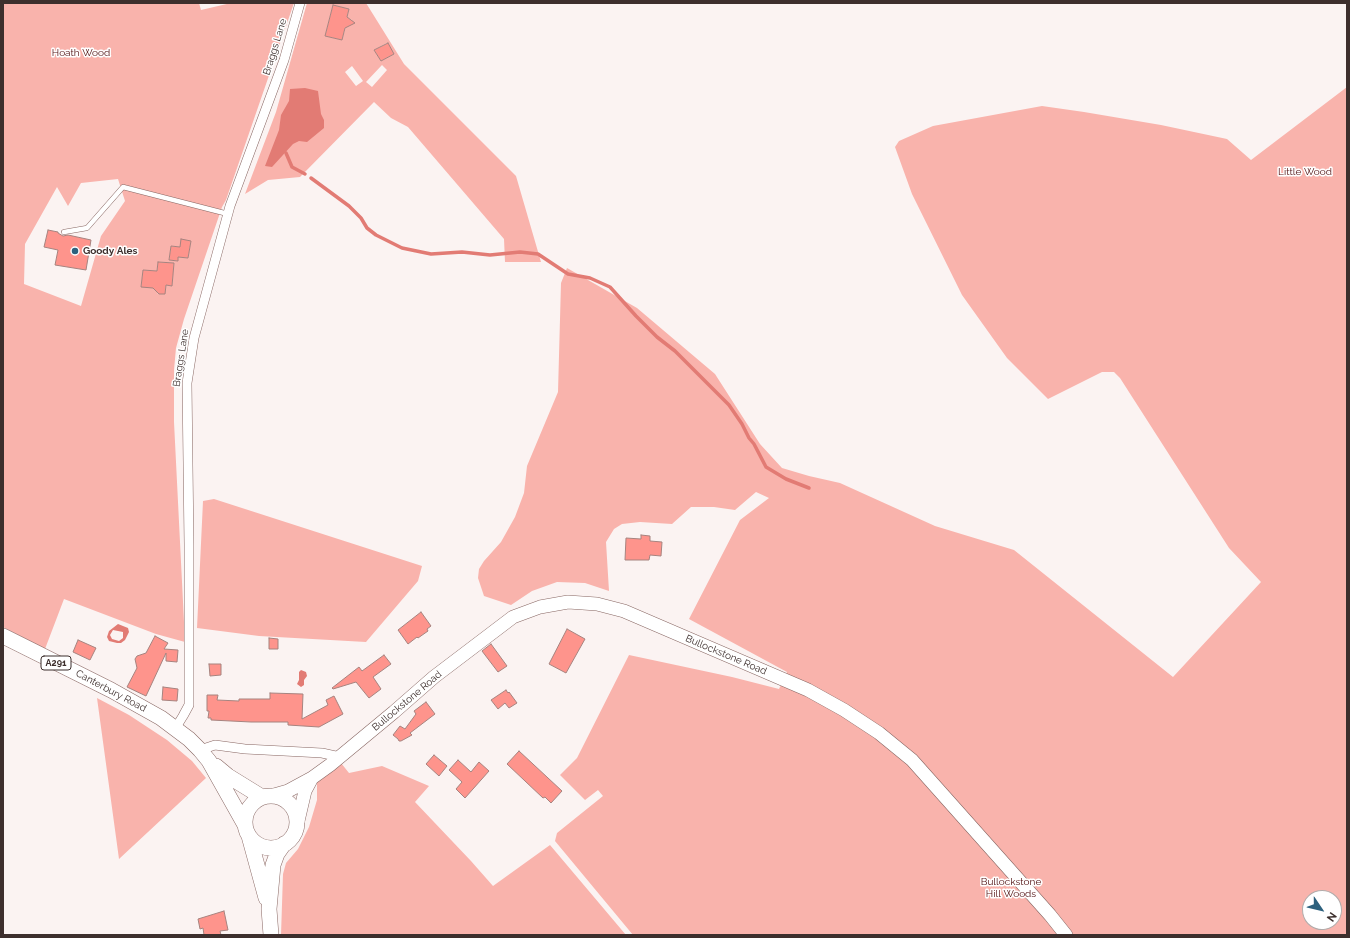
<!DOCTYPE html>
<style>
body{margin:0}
#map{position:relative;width:1350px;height:938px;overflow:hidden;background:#fbf3f2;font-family:Raleway,sans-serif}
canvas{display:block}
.frame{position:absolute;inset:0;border:4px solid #3d2f2d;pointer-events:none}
.north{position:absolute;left:1302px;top:890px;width:40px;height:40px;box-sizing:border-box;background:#fff;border:1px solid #b1acab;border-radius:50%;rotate:125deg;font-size:11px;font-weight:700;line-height:16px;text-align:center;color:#3d2f2d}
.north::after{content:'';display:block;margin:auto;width:14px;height:18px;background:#2d617e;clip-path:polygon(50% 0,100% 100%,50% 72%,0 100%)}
</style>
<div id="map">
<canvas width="1350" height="938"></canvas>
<div class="frame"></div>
<div class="north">N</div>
</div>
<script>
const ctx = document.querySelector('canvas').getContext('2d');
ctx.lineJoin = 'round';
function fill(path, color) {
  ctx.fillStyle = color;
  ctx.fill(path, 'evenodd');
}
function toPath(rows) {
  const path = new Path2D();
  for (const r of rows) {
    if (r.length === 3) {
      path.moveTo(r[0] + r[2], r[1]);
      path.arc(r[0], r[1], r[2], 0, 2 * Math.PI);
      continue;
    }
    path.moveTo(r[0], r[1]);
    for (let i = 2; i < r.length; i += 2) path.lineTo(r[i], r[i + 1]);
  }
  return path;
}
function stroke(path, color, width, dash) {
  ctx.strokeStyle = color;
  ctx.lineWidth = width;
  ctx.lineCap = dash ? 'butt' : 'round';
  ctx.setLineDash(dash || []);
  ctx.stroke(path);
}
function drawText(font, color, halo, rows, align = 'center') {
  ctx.font = font + ' Raleway,sans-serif';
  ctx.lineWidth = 3;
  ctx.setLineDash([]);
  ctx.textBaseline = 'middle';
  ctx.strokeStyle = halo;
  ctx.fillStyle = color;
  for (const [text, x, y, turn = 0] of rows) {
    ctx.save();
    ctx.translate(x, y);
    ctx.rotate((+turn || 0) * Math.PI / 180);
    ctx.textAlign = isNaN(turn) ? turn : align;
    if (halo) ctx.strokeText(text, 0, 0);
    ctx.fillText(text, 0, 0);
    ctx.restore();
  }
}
const green = toPath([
 [3,3,199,3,201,10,231,3,294,3,226,200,222,207,184,319,176,348,174,370,174,422,185,642,156,634,64,599,45,649,3,627],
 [118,179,125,201,101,236,81,306,24,284,25,244,57,187,68,206,81,183],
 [191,241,188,258,178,257,178,261,169,260,171,246,180,247],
 [158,262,174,263,172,286,166,285,165,292,163,294,158,294,157,292,158,287,141,286,143,270,157,271],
 [307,3,366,3,404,64,516,176,541,262,505,262,504,239,408,127,391,118,374,102,300,177,268,180,245,194,276,112],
 [333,5,349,9,347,18,352,20,351,25,346,26,342,40,325,36],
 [387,43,394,54,381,61,374,50],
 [382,65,387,70,372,87,366,82],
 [352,66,363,81,356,86,345,72],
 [1347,87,1347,935,633,935,555,841,557,833,603,796,598,790,585,800,560,775,577,758,629,655,732,677,779,689,787,672,689,619,740,520,769,498,756,492,735,510,714,507,691,507,672,524,640,522,622,524,614,529,606,542,609,591,585,583,557,582,532,591,511,605,484,596,478,578,479,569,484,561,501,542,515,517,524,493,527,466,558,392,561,283,567,268,637,308,715,374,760,444,782,468,809,476,840,483,935,526,1014,550,1173,677,1261,582,1229,548,1120,378,1114,372,1102,372,1048,399,1007,358,962,295,912,194,895,147,899,141,933,126,1042,106,1084,112,1161,125,1227,139,1251,160],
 [1310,898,1334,898,1334,922,1310,922],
 [214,499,422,566,418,581,366,642,259,636,197,628,203,501],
 [97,698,129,715,167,740,192,761,206,778,119,859],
 [341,763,349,773,382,766,429,786,415,802,471,861,493,886,550,845,626,935,281,935,283,874,286,863,298,849,309,827,317,800,317,780]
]);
const water = toPath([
 [305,88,318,91,321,114,324,120,324,128,307,142,299,141,293,144,272,167,265,166,279,130,281,115,289,101,290,89],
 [118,624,128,628,129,632,125,640,121,643,117,643,109,641,107,637,109,631],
 [113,630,123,632,123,638,119,641,112,639,110,635],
 [301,670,306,672,307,676,304,680,304,685,301,687,297,684,299,680,299,672]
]);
const stream = toPath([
 [286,153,292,167,305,174],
 [311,178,349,206,361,218,367,228,376,235,402,248,431,254,462,252,490,255,520,252,538,254,568,274,590,278,610,287,636,316,657,337,675,351,729,405,742,424,749,438,754,444,766,467,786,479,809,488]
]);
const building = toPath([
 [333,5,349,9,347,17,355,23,345,28,342,40,325,36,333,5],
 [388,43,394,54,381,61,374,50,388,43],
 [48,230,58,232,58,233,63,236,68,235,91,240,86,270,55,265,58,250,44,247,48,230],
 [181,239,191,241,188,258,178,257,178,261,169,260,171,246,180,247,181,239],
 [158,262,174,263,172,286,166,285,165,294,159,294,153,288,141,287,143,270,157,271,158,262],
 [641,535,650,536,650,541,662,542,661,556,650,555,649,560,625,560,626,538,641,539,641,535],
 [421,612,431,626,427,629,428,631,418,638,417,637,408,644,398,630,421,612],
 [567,629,585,639,566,673,549,664,567,629],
 [155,636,168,643,164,649,178,650,177,662,166,661,166,653,146,696,127,687,137,668,135,659,137,656,146,653,155,636],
 [269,638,278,639,278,649,269,649,269,638],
 [78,640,96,648,90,660,73,652,78,640],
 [491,644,507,666,498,672,482,651,491,644],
 [384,655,391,664,373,677,381,689,369,698,356,682,333,689,332,688,359,667,362,671,384,655],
 [209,664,221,664,221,675,210,676,209,664],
 [163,687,178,689,177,701,162,700,163,687],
 [506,690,508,693,509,692,517,703,509,708,505,703,498,709,491,700,506,690],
 [270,693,303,694,302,719,328,705,326,700,334,696,343,714,319,727,288,725,288,722,251,722,211,720,211,718,208,718,209,711,207,711,207,695,218,695,217,700,239,701,239,699,270,699,270,693],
 [426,702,435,714,410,733,412,735,401,741,399,741,398,739,393,735,400,726,405,729,416,714,414,711,426,702],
 [519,751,562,791,551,803,545,797,543,798,507,764,519,751],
 [434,755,447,766,439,776,426,764,434,755],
 [458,760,471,772,479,762,489,771,465,798,456,789,462,782,449,770,458,760],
 [224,911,228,930,220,931,221,935,204,935,203,928,200,929,198,919,224,911]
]);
const lane = toPath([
 [64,232,87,228,123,187,228,214]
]);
const street = toPath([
 [175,729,183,716,189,705,189,545,187,383,194,338,230,206,284,60,300,3],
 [200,750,215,745,245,749,322,753,340,757]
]);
const secondary = toPath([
 [274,795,288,791,312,778,330,765,394,712,434,677,513,617,540,607,568,602,597,604,624,611,808,690,844,710,879,733,912,760,1050,915,1066,935],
 [298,821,305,791,312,778]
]);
const primary = toPath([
 [3,636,111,690,161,718,189,739,200,750,209,761,245,825],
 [216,766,228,776,262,797],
 [271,822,26],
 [249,836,266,898],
 [271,935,269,909,273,865,277,854,284,844]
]);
const markers = [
 [75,251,4,"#2d617e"]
];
const shields = [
 [56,663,30]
];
const shieldNames = [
 ["A291",56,663]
];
const streetNames = [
 ["Braggs Lane",275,47,-73],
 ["Braggs Lane",181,358,-81],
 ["Bullockstone Road",726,655,23],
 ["Canterbury Road",111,691,28],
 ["Bullockstone Road",407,701,-40]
];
const parkNames = [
 ["Hoath Wood",81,53],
 ["Little Wood",1305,172],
 ["Bullockstone",1011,882],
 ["Hill Woods",1011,894]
];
const poiNames = [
 ["Goody Ales",83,251]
];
fill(green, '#f9b3ac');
fill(water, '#e27b74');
stroke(stream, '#e27b74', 3.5);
fill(building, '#fe948c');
stroke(building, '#a6837f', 1);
stroke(lane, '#886763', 5.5);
stroke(street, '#886763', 10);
stroke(secondary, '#886763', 14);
stroke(primary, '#886763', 16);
stroke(lane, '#fff', 4.5);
stroke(street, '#fff', 9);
stroke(secondary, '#fff', 13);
stroke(primary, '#fff', 15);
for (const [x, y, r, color] of markers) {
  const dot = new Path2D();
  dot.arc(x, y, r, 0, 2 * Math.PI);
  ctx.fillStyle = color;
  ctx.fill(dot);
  stroke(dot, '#fff', 1.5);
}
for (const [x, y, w] of shields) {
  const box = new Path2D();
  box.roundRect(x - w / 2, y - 7, w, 14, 3);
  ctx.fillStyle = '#fff';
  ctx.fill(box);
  stroke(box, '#3d2f2d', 1);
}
drawText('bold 9px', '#3d2f2d', null, shieldNames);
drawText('10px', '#3d2f2d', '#fff', streetNames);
drawText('10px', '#500f10', '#fff', parkNames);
drawText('bold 10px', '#3d2f2d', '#fff', poiNames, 'left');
</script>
